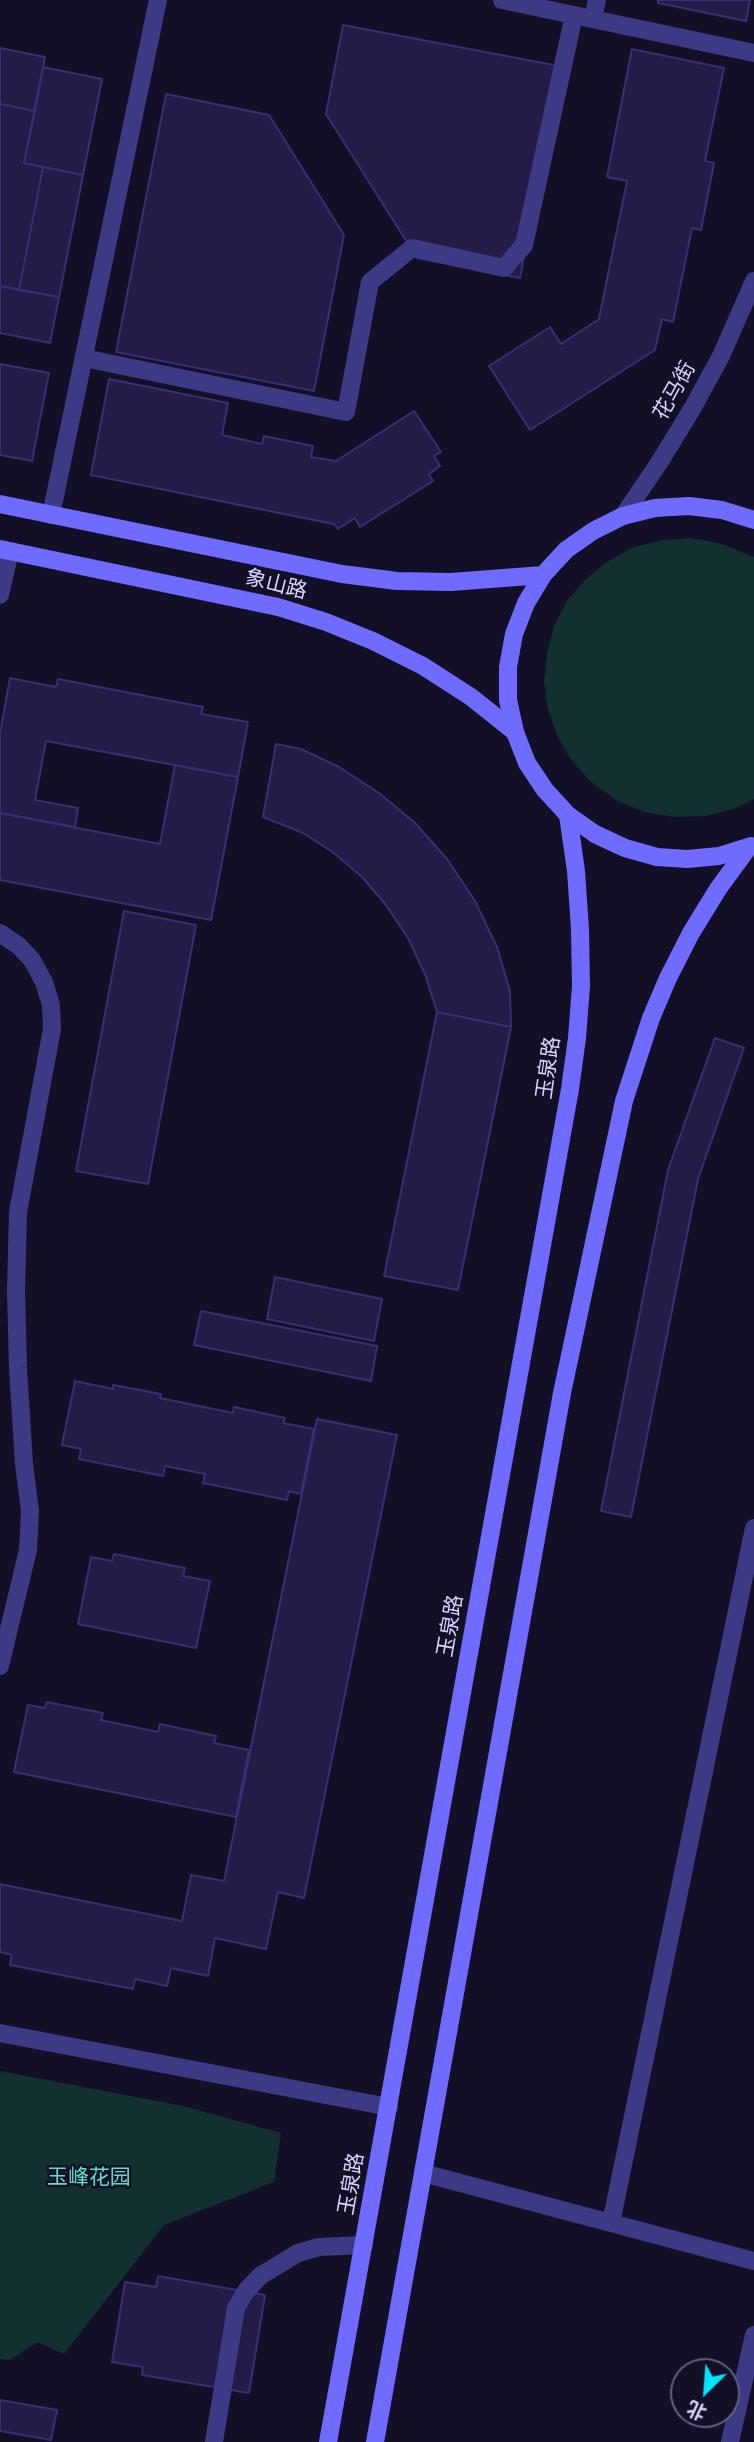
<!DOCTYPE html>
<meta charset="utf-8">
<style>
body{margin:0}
#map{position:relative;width:754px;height:2442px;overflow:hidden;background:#130f26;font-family:"Fira Sans","Noto Sans SC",sans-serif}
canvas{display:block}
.north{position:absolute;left:670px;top:2358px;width:70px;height:70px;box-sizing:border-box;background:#130f26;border:2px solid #625e7d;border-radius:50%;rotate:205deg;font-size:19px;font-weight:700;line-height:28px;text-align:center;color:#d9d4ff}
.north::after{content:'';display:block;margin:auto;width:24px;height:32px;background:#00e5ff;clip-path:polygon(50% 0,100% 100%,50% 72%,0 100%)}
</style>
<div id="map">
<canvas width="754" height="2442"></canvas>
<div class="north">北</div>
</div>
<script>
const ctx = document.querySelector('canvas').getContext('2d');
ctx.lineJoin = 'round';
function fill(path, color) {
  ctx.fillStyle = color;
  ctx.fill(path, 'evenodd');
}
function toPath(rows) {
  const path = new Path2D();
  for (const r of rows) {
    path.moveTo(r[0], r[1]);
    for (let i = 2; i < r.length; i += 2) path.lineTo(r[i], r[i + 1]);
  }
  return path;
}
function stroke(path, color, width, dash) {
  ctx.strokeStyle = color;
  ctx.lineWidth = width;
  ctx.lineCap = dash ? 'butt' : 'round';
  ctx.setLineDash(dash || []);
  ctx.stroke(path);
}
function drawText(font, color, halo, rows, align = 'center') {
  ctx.font = font + ' "Fira Sans","Noto Sans SC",sans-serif';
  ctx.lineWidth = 5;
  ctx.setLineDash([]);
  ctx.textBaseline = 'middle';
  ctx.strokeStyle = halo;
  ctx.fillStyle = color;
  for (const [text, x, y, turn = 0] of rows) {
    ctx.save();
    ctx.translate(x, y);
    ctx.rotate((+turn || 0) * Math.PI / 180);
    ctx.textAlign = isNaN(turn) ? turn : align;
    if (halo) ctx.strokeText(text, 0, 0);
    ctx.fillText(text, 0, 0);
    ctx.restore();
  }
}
const green = toPath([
 [691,538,719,543,754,557,754,799,734,809,705,816,674,817,644,812,616,800,591,782,572,761,558,737,548,710,544,682,547,653,554,626,567,601,586,579,608,561,634,547,662,540],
 [0,2071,183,2106,281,2133,274,2182,164,2225,64,2354,37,2342,10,2360,0,2359]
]);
const building = toPath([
 [658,0,750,0,746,21,658,3,658,0],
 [343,25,559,66,520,278,417,258,326,114,343,25],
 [0,48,45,57,35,111,0,104,0,48],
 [632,49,724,68,705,161,714,163,701,230,692,228,673,322,662,319,655,350,530,430,489,366,550,327,561,344,599,319,627,181,607,177,632,49],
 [43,67,102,79,83,175,24,163,43,67],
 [166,94,269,115,344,235,314,391,116,352,166,94],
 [0,104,35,111,24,163,43,167,19,290,0,286,0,104],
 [43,167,83,175,59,297,19,290,43,167],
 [0,286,59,297,50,343,0,333,0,286],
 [0,364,49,373,32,461,0,455,0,364],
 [109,379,228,403,222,435,262,444,264,436,313,446,311,457,336,461,414,411,441,452,434,456,440,466,429,474,433,481,360,527,355,518,338,529,334,524,91,475,109,379],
 [10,678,56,687,58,679,203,707,201,714,248,722,238,777,46,741,35,800,78,808,75,827,0,813,0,733,10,678],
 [276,744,301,749,339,767,379,793,415,823,447,859,475,901,497,947,510,991,511,1027,437,1012,425,974,408,938,386,905,362,877,334,853,303,833,263,817,276,744],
 [175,765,238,777,211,920,0,880,0,813,160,844,175,765],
 [124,911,196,925,148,1184,76,1171,124,911],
 [437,1012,511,1027,458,1290,384,1276,437,1012],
 [715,1038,744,1048,698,1179,631,1517,601,1511,668,1170,715,1038],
 [275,1277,382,1299,374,1341,267,1319,275,1277],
 [201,1311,377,1346,371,1381,194,1345,201,1311],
 [75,1381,113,1389,113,1385,161,1394,160,1398,233,1413,234,1407,285,1418,283,1423,314,1429,301,1494,289,1491,287,1500,203,1483,205,1474,165,1466,163,1476,79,1459,81,1449,62,1445,75,1381],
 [317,1419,397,1435,304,1898,278,1892,266,1949,215,1938,208,1976,171,1968,167,1986,135,1979,133,1989,10,1965,12,1955,0,1952,0,1884,182,1921,191,1875,224,1881,317,1419],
 [114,1554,185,1568,183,1576,210,1581,196,1648,78,1624,91,1557,112,1561,114,1554],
 [47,1702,103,1713,101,1720,158,1732,160,1724,216,1736,214,1743,249,1750,236,1817,14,1772,28,1705,45,1708,47,1702],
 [158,2276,265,2295,249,2393,142,2375,143,2367,112,2362,125,2282,156,2287,158,2276],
 [0,2400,57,2410,51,2440,0,2431,0,2400]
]);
const service = toPath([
 [502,0,754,53],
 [593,19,597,0],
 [84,358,346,412,370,282,412,248,504,268,524,245,574,15],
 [51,515,158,0],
 [0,595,10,551],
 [0,933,19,946,32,960,44,982,51,1005,52,1029,18,1212,16,1291,18,1368,24,1464,30,1511,28,1550,0,1666],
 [214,2442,236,2308,246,2291,260,2276,298,2253,319,2247,364,2245]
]);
const minor = toPath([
 [0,2033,389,2107],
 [423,2173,754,2261],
 [611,2223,754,1528],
 [730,2442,754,2335]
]);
const tertiary = toPath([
 [623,516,659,463,692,409,721,356,754,281]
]);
const secondary = toPath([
 [0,504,342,574,397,581,451,582,543,575],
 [0,549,278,607,326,622,373,641,423,666,471,697,515,732],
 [751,846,719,856,687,859,657,857,625,848,595,834,568,815,545,790,527,763,515,732,508,700,508,667,514,634,526,603,543,575,566,550,593,531,623,516,655,508,689,506,722,510,754,520],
 [328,2442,570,1089,577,1038,581,986,580,929,576,871,568,815],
 [375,2442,562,1393,624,1101,651,1018,668,978,691,933,718,889,748,848]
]);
const streetNames = [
 ["花马街",675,391,-61],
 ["象山路",276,585,14],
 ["玉泉路",549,1068,-82],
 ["玉泉路",451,1626,-80],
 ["玉泉路",352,2184,-80]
];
const parkNames = [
 ["玉峰花园",89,2178]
];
fill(green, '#12302f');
fill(building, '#241b47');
stroke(building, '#3b2d73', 2);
stroke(service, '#3d3a85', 18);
stroke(minor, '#3d3a85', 18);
stroke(tertiary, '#3d3a85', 18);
stroke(secondary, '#6f6bff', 18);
drawText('21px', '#d9d4ff', '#130f26', streetNames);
drawText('21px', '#5fe0c0', '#130f26', parkNames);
</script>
